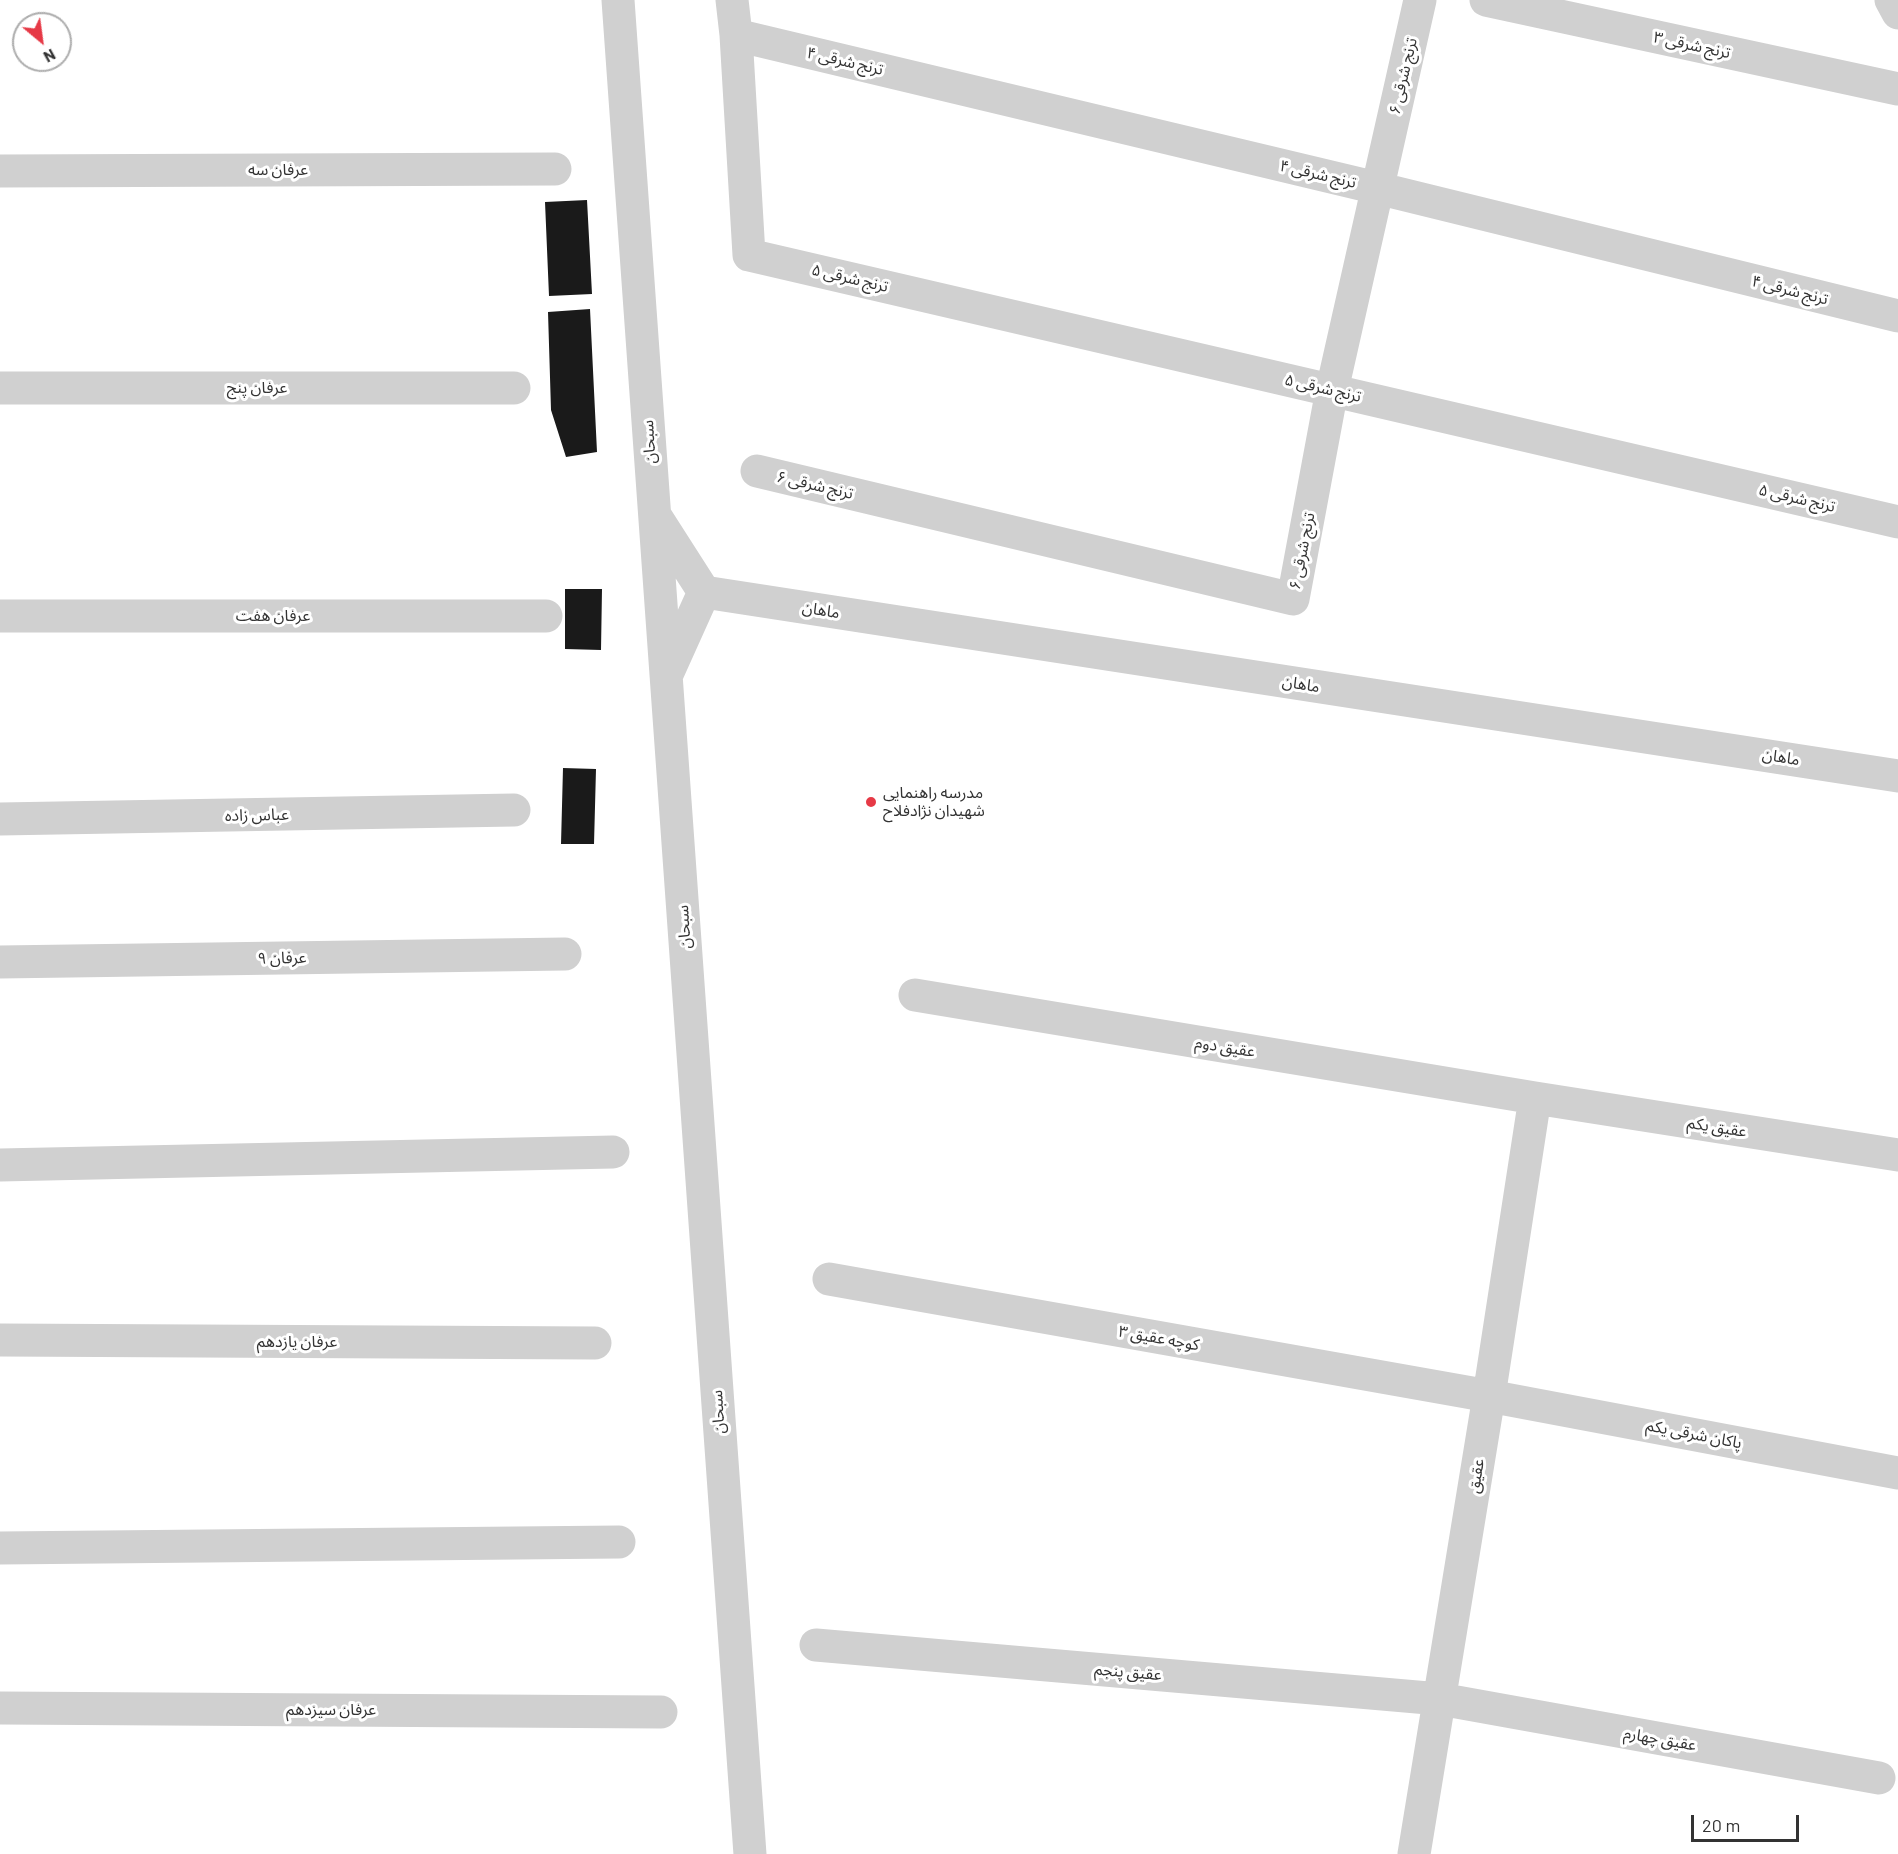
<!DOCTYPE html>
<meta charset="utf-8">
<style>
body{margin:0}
#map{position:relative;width:1898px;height:1854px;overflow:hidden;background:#fff;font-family:Barlow,sans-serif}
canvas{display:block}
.north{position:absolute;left:12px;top:12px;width:60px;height:60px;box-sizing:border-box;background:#fff;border:2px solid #adadad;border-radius:50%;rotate:151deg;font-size:16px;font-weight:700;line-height:24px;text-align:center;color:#333}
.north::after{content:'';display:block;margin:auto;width:21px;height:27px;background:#e63946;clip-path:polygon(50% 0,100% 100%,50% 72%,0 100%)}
.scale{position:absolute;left:1691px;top:1815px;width:108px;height:27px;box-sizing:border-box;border:3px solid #333;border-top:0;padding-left:8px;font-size:18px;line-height:21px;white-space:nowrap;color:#333;-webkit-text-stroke:4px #fff;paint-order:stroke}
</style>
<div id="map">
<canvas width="1898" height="1854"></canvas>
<div class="north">N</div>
<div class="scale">20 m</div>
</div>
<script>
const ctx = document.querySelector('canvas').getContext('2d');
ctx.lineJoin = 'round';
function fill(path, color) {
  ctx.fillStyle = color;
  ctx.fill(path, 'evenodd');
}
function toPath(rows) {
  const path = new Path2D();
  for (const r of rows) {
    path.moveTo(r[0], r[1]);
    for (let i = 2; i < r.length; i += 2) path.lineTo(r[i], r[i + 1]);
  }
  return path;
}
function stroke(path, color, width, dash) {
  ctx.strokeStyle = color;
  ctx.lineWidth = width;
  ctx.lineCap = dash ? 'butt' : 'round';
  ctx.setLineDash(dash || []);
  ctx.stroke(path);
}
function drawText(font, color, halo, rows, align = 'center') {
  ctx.font = font + ' Barlow,"Noto Sans Arabic",sans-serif';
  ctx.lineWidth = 6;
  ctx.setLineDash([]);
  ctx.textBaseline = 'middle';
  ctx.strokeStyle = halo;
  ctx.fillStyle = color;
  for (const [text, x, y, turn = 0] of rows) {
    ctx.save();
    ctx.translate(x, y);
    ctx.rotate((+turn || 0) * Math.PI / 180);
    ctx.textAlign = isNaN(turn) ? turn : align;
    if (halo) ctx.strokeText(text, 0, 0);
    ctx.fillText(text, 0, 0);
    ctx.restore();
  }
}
const building = toPath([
 [587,200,592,294,549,296,545,202],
 [590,309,597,452,566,457,551,410,548,312],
 [565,589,602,589,601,650,565,649],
 [563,768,596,769,594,844,561,844]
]);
const minor = toPath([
 [618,0,750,1854],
 [732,0,736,35,749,255,1898,522],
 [1486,0,1898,89],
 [1891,0,1898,13],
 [736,35,1377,188,1898,316],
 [0,171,555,169],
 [0,388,514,388],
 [757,471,1293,599,1332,390,1420,0],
 [656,517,704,592,668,672],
 [704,592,1898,776],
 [0,616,546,616],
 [0,819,514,810],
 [0,962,565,954],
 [915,995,1535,1098,1898,1155],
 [0,1165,613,1152],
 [829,1279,1489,1396,1898,1473],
 [0,1340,595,1343],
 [0,1548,619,1542],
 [816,1645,1440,1699,1879,1778],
 [0,1708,661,1712],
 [1414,1854,1489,1396,1535,1098]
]);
const markers = [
 [871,802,6,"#e63946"]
];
const streetNames = [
 ["ترنج شرقی ۳",1692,45,12],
 ["ترنج شرقی ۴",845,61,13],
 ["ترنج شرقی ۶",1403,76,-77],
 ["عرفان سه",278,170],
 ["ترنج شرقی ۴",1318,174,13],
 ["ترنج شرقی ۵",850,278,13],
 ["ترنج شرقی ۴",1790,290,14],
 ["عرفان پنج",257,388],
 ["ترنج شرقی ۵",1323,388,13],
 ["سبحان",649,442,-94],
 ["ترنج شرقی ۶",815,485,13],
 ["ترنج شرقی ۵",1797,498,13],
 ["ترنج شرقی ۶",1302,551,-79],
 ["ماهان",821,610,9],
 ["عرفان هفت",273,616],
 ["ماهان",1301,684,9],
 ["ماهان",1781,757,9],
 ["عباس زاده",257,815,-1],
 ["سبحان",684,927,-94],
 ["عرفان ۹",282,958,-1],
 ["عقیق دوم",1225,1047,9],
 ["عقیق یکم",1717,1127,9],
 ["کوچه عقیق ۳",1159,1338,10],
 ["عرفان یازدهم",297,1342],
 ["سبحان",718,1412,-94],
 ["پاکان شرقی یکم",1694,1434,11],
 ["عقیق",1476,1476,-81],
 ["عقیق پنجم",1128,1672,5],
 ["عرفان سیزدهم",331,1710],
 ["عقیق چهارم",1660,1739,10]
];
const poiNames = [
 ["مدرسه راهنمایی",883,793],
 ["شهیدان نژادفلاح",883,811]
];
fill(building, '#1a1a1a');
stroke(minor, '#d0d0d0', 33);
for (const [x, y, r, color] of markers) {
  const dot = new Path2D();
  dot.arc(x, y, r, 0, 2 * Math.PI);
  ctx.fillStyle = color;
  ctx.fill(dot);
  stroke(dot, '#fff', 2);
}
drawText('16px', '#333', '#fff', streetNames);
drawText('16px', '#333', '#fff', poiNames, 'left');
</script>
